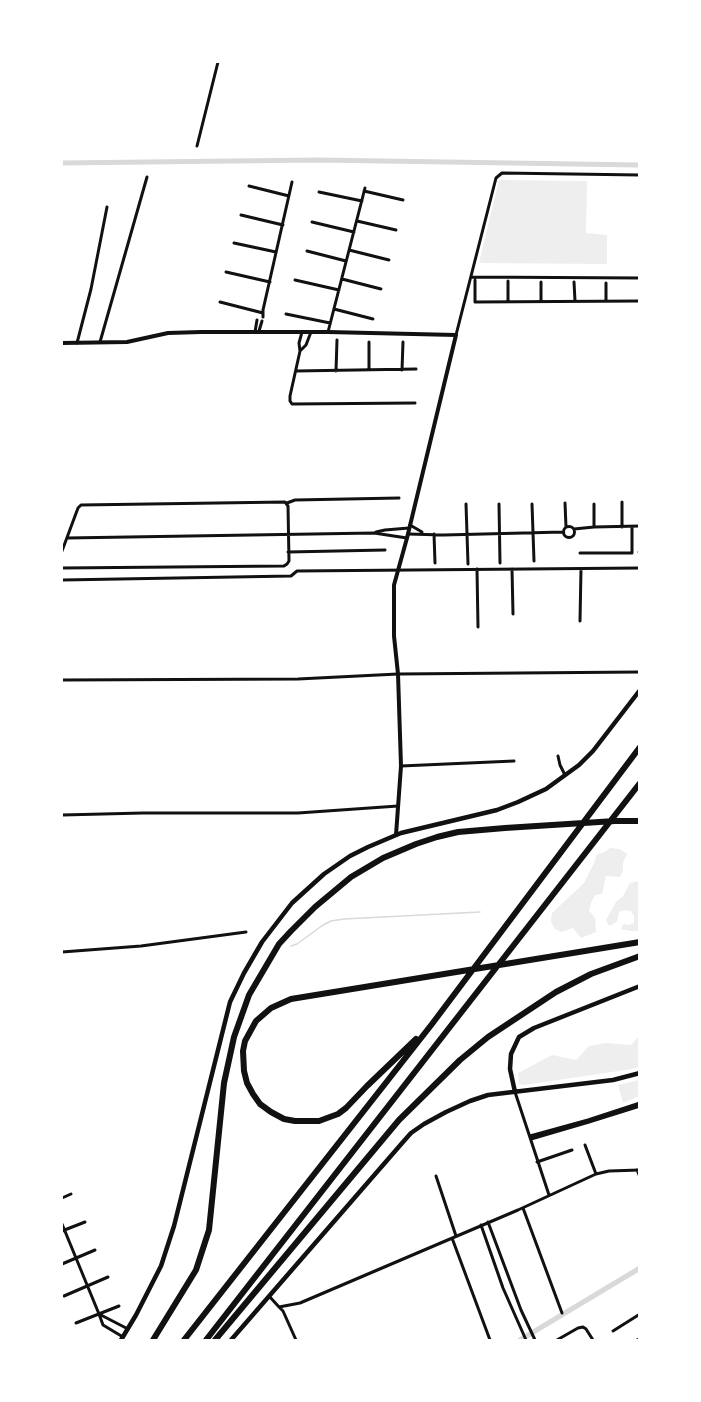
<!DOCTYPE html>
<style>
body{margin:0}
#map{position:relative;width:701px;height:1402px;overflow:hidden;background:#fff;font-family:Overpass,sans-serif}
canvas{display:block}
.frame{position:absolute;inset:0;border:63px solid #fff;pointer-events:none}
</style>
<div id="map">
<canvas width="701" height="1402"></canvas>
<div class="frame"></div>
</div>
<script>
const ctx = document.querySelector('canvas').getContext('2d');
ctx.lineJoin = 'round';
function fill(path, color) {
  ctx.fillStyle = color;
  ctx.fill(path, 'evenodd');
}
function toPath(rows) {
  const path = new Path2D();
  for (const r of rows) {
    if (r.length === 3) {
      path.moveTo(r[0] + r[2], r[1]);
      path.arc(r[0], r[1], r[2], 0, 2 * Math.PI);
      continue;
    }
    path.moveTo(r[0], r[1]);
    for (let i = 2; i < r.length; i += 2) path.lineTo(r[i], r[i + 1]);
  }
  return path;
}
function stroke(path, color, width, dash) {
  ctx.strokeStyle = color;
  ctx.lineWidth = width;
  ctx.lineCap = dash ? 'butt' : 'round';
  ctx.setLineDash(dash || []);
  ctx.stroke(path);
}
const green = toPath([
 [499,180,587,181,586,233,607,235,607,264,479,263],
 [610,848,620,849,627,854,623,863,623,871,620,877,606,876,602,894,595,895,591,903,589,911,595,918,596,932,581,938,573,928,561,932,554,928,551,921,552,913,584,883,594,863,597,854,605,852],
 [639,881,639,931,631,931,621,929,623,924,629,925,634,923,634,916,631,911,625,910,619,912,617,922,609,926,606,920,616,902,623,896,630,883],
 [639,1036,639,1067,632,1069,524,1085,519,1084,518,1073,552,1055,576,1060,589,1046,606,1043,631,1045],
 [639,1080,639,1096,623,1103,618,1085]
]);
const stream = toPath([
 [291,946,297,944,323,925,331,921,344,919,480,912]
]);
const canal = toPath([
 [62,163,318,160,640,165],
 [520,1340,640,1268]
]);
const minor = toPath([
 [197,146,218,62],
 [249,186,289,196],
 [364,191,403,200],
 [319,192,362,201],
 [241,215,283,225],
 [357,221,396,230],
 [312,222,354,232],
 [234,243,276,252],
 [349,250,389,260],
 [307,251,346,261],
 [226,272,270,282],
 [471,277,640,278],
 [342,279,381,289],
 [295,280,339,290],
 [475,280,475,302,640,301],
 [541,282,541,301],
 [574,282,575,301],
 [606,301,606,283],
 [220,302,263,313],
 [508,302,508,281],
 [334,309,373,319],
 [286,314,330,323],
 [263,317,263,310,292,182],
 [259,331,262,321],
 [255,332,257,320],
 [302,332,299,343,300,351,290,396,290,401,292,404,415,403],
 [328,332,365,188],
 [456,335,496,178,502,173,640,175],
 [100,342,147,177],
 [77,343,91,289,107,207],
 [300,351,306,345,311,332],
 [369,370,369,342],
 [402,370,403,342],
 [296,371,416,369],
 [336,371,337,340],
 [287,503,295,500,399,498],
 [565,503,566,527],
 [466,504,468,564],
 [499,504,500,563],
 [532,504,534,561],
 [410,525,422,532],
 [569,532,5.5],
 [594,527,594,504],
 [622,527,622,502],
 [574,529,594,527,640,526],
 [376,532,385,530,409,528],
 [408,534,444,535,563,532],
 [434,534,435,563],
 [67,538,374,533,407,538],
 [62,551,78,508,81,505,285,502,288,506,289,561,287,564,284,566,62,568],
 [288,552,385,550],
 [639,552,640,552],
 [580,553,632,553,632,527],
 [477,569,478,627],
 [512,569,513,614],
 [62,580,291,576,297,571,640,568],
 [580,621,581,569],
 [62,680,298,679,398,674,640,672],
 [558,756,560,765,565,775],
 [401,766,514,761],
 [62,815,143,813,298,813,398,806],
 [62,952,141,946,246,932],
 [515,1092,549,1195],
 [530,1136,588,1120,640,1103],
 [531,1139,589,1122,640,1106],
 [585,1145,596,1174],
 [537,1162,572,1150],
 [637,1170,640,1177],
 [436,1176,456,1236],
 [62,1198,71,1194],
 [523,1208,562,1313],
 [488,1222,521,1310,535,1340],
 [62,1224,99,1314],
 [481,1225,503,1288,526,1340],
 [62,1231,85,1222],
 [452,1238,490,1340],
 [62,1264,95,1250],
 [64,1296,108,1277],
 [269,1296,279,1307,300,1303,518,1210,596,1174,609,1171,640,1170],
 [279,1307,283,1311,296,1340],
 [76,1323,119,1306],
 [613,1331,640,1314],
 [123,1337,103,1325,99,1314,128,1329],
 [557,1340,578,1328,583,1327,586,1329,593,1340],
 [637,1340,640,1339]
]);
const tertiary = toPath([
 [62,343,127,342,168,333,201,332,328,332,456,335,407,538,394,585,394,636,398,674,401,766,396,835]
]);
const secondary = toPath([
 [515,1092,510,1069,511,1054,519,1037,534,1028,640,986],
 [121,1340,136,1315,161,1266,174,1226,230,1002,244,973,262,942,292,903,324,874,350,856,368,847,401,833,497,810,518,802,546,789,579,765,593,751,640,690],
 [231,1340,403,1142,411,1133,424,1124,446,1112,470,1101,488,1095,613,1080,640,1073]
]);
const motorway = toPath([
 [416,1039,367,1086,346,1108,338,1114,319,1121,295,1121,284,1119,271,1112,260,1104,253,1094,247,1083,244,1071,243,1051,245,1041,256,1021,271,1008,291,999,640,942],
 [153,1340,196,1270,209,1230,224,1083,234,1037,249,995,279,944,291,931,315,907,351,877,383,858,416,844,437,837,458,832,505,828,615,821,640,821],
 [184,1340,432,1024,640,747],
 [206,1340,640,783],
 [215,1340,399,1120,460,1060,488,1037,556,992,591,974,640,956]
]);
fill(green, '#eee');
stroke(stream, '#d9d9d9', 1.5);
stroke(canal, '#d9d9d9', 5);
stroke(minor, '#111', 3);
stroke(tertiary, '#111', 4);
stroke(secondary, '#111', 4.5);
stroke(motorway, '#111', 6);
</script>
